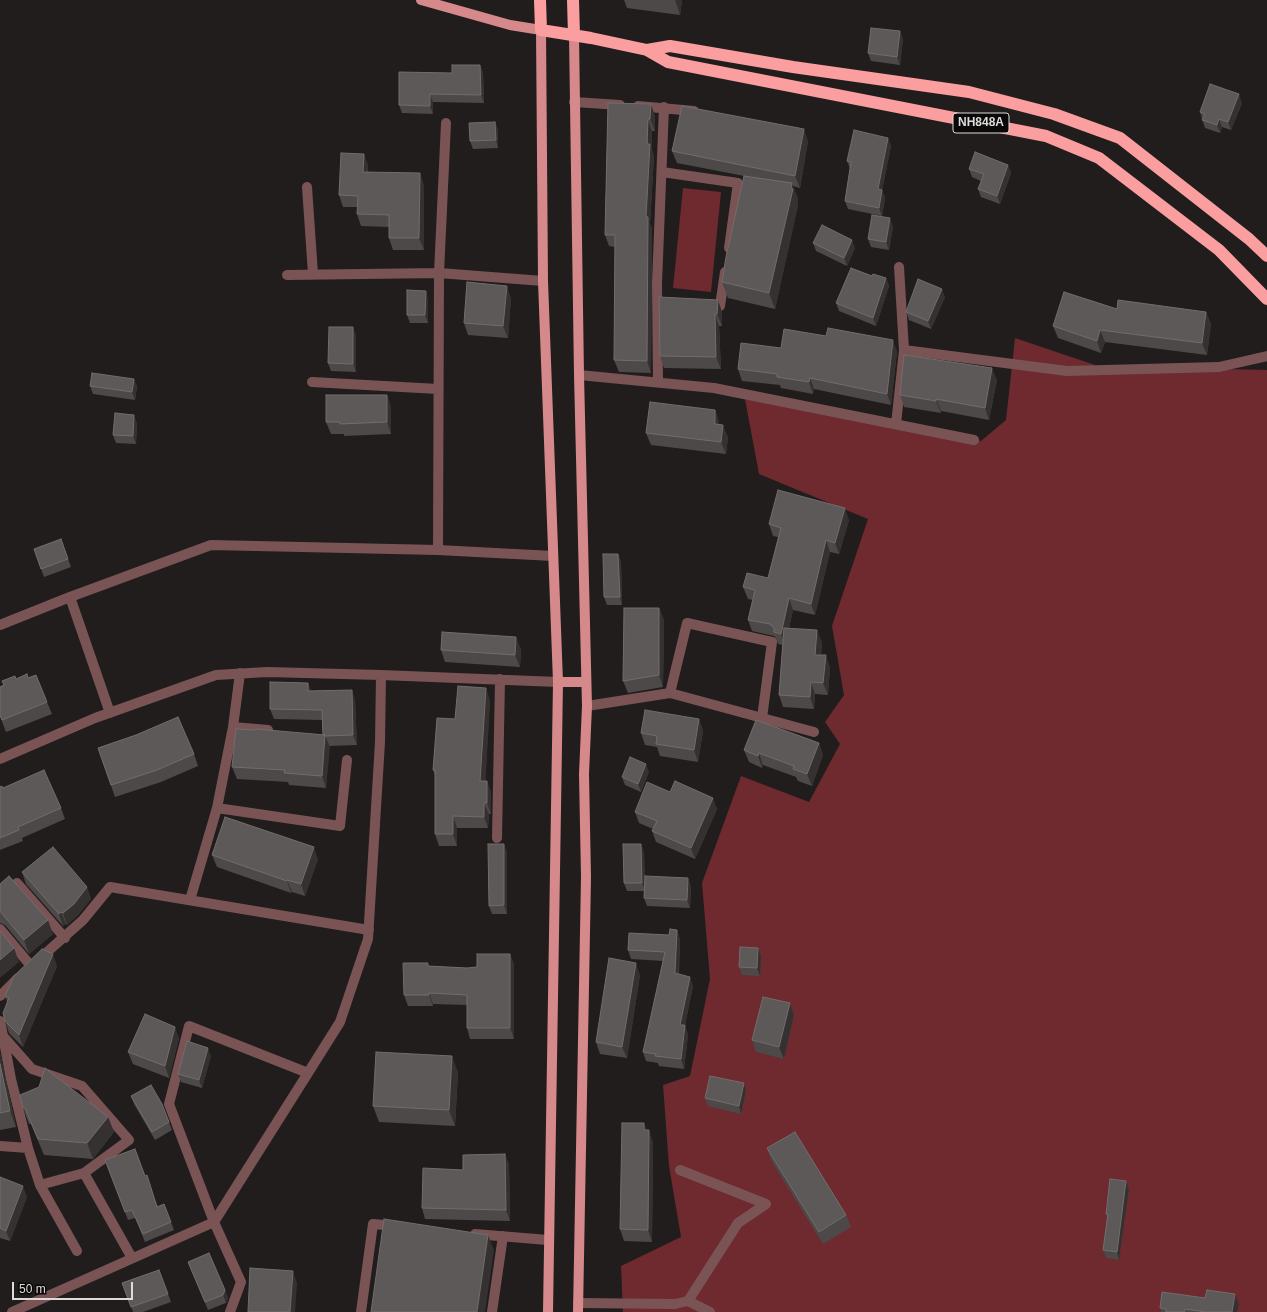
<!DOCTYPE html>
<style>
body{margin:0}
#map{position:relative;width:1267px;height:1312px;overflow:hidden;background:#211d1d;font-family:Arial,sans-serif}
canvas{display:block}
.scale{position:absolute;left:12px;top:1282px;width:121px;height:18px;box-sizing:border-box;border:2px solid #dfdbdb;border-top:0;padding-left:5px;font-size:12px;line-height:14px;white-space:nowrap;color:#dfdbdb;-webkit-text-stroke:3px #0a0808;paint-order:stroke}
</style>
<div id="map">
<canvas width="1267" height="1312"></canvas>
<div class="scale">50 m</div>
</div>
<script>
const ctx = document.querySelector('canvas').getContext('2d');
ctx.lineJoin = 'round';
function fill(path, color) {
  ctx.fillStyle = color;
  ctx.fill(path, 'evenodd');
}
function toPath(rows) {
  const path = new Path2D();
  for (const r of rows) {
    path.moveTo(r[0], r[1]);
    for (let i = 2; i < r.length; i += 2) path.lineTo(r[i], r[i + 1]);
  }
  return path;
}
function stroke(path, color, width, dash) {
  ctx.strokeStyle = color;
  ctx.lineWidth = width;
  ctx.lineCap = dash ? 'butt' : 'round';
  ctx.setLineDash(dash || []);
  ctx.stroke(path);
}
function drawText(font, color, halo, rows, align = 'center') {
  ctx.font = font + ' Arial,sans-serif';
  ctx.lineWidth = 3.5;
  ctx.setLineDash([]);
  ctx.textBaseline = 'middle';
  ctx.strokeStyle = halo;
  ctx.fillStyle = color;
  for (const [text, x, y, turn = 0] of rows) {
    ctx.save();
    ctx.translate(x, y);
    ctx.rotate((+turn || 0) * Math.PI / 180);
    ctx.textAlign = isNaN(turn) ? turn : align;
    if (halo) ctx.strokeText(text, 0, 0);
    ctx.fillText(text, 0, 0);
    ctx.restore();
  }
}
const green = toPath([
 [683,188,721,192,711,292,673,288],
 [1015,338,1098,366,1267,370,1267,1312,623,1312,621,1266,681,1237,669,1166,663,1085,690,1076,710,979,702,883,741,776,809,802,840,744,825,722,844,695,832,626,868,519,759,474,745,399,981,441,1006,420]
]);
const minor = toPath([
 [574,102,620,105],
 [638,106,694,111],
 [662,172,738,183,729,248],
 [307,187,313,274],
 [899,267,904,350,1067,371,1219,367,1267,356],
 [287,275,439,273,543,281],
 [707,304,720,306,725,272],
 [579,375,714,388,974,440],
 [312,382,438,389],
 [658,382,657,283,664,107],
 [896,424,904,350],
 [438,550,439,273,446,123],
 [70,597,110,713],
 [0,625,70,597,211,545,438,550,553,556],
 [670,693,687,623,772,642,762,718],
 [587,706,670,693,814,732],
 [233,727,268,730],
 [0,759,95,718,216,675,267,672,381,675],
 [217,808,233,727,240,673],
 [497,838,500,679],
 [17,883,65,938],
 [190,900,217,808,340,826,347,760],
 [0,929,31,966],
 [37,961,83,920,110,887,369,930],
 [0,996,18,978],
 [0,1021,3,1036,0,1036],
 [3,1036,32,1069,82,1086,129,1140,84,1173,132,1258],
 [3,1036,11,1079,28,1148,40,1185,84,1173],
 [308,1073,189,1026,169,1104,214,1222,308,1073,340,1022,368,939,380,742,381,675,558,682],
 [0,1146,28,1148],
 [680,1170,766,1204,738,1223,688,1301],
 [40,1185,77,1251],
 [475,1234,548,1240],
 [578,1303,675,1304,688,1301,710,1312],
 [12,1312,214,1222,241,1282,230,1312],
 [361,1312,373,1224,396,1226],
 [492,1312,503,1236]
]);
const major = toPath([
 [421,0,510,25,541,30,543,281,558,682,548,1312],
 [574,35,579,375,587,706,584,774,586,877,578,1312],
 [558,682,586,682]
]);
const highway = toPath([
 [540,0,541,30,591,38,647,50,668,62,1046,136,1099,158,1219,250,1267,299],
 [573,0,574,35],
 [647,50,670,46,793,67,969,92,1054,114,1120,138,1249,239,1267,256]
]);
const wall = toPath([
 [624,0,682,0,680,15,627,8],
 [900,31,903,39,900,65,871,61,868,53],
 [480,65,483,73,484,103,433,102,433,114,402,113,399,105,452,73],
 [608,103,655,116,655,131,652,131,652,150,654,156,650,224,652,229,651,373,619,372,614,360,615,247,609,246,605,235],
 [1242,103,1231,130,1222,127,1220,133,1205,128,1200,112],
 [495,122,498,130,498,148,473,149,470,141],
 [888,138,891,146,882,190,885,198,882,216,848,209,845,201,850,169,847,161],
 [808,141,800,188,793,186,798,199,797,202,798,205,775,309,728,298,722,282,744,176,677,163,672,151],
 [364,154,368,166,368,172,424,185,424,250,393,250,389,238,389,227,361,226,357,214,357,207,343,207,339,195],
 [1008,165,1011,173,1000,204,981,197,978,189,981,181,972,177,969,169],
 [893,227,889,250,871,247,868,239],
 [813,243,855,248,847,266,816,251],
 [872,276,886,278,889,286,876,326,839,311,836,303],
 [945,297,931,329,909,320,906,312],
 [511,298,508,338,468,335,464,323],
 [428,299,428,323,410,323,407,315],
 [718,300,722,312,722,326,719,326,721,369,664,368,660,356],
 [1206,312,1211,324,1207,355,1105,342,1101,353,1058,338,1053,326],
 [356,335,356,372,331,371,328,363],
 [781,348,897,351,891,405,814,389,813,394,781,388,780,385,742,381,738,369],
 [134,379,137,387,135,400,93,394,90,386],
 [997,380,989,420,941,411,941,413,904,407,900,395],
 [387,395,391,407,391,434,344,436,344,434,331,434,326,422],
 [715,410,719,422,719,424,728,437,726,454,651,445,646,433],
 [137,423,136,444,116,443,113,435],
 [849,520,839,554,830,552,815,615,793,610,789,628,822,642,821,655,830,667,828,695,815,694,814,709,783,707,779,695,783,645,778,644,776,638,774,636,752,631,748,620,753,600,748,599,743,587,768,578,778,537,773,536,769,524],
 [61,539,71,567,44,577,34,549],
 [618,554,621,562,622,605,607,605,604,597],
 [659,608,664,620,663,687,628,693,623,681],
 [521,649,520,667,445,662,441,650],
 [28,678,47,702,52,714,6,732,0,716,0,687,16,679],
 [308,683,311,691,355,700,357,745,329,746,326,788,289,785,288,782,237,779,232,767,256,730,323,735,322,720,274,719,270,709],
 [490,700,485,781,487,781,491,793,491,814,489,814,488,828,457,828,457,846,439,846,435,834,435,775,433,770,455,719],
 [699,719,703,731,698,762,660,756,657,747,645,745,641,733],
 [819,743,823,755,812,786,798,781,796,777,763,765,762,768,749,762,744,750],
 [98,748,194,754,198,766,161,782,115,797],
 [649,772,641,792,625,785,622,777],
 [0,787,61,808,65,819,22,838,23,841,0,850],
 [670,792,717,809,695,859,656,842,652,831,653,829,639,823,635,812],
 [507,852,507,914,492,914,489,906],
 [644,852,645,890,691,886,690,908,647,906,644,898,644,891,627,891,624,883],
 [212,855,318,859,305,896,292,892,291,893,217,867],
 [22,872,87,887,91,899,78,915,67,925,66,924,63,926,26,884],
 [0,884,53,934,29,954,5,925,0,923],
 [677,930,680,940,679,974,693,986,685,1025,688,1035,684,1069,659,1066,658,1063,646,1061,643,1052,663,961,631,959,628,950,669,935],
 [510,954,514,965,514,1039,470,1039,467,1028,467,1005,433,1004,433,1006,408,1006,404,995,429,966,467,968,477,967],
 [761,956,760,976,742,975,739,967],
 [57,966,23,1047,9,1033,5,1021,7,1002,5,996],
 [640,975,627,1058,600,1054,596,1042],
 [790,1003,794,1015,784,1059,756,1052,752,1040],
 [179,1038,169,1078,133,1064,128,1052],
 [0,1053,16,1127,0,1130],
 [211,1056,202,1088,181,1082,178,1074],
 [458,1072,455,1126,379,1122,373,1106],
 [746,1091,741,1114,708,1106,705,1098],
 [20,1095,108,1117,114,1132,93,1159,44,1155,31,1124,29,1124,23,1108],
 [131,1096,169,1122,172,1130,155,1140,134,1104],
 [653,1142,652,1242,624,1241,620,1229],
 [767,1148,846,1215,851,1227,823,1244,771,1160],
 [505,1154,509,1165,510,1221,425,1219,422,1208,463,1170],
 [105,1160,145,1176,158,1207,171,1222,174,1230,145,1242,135,1218,128,1220],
 [0,1177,27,1197,10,1241,0,1238],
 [1126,1181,1129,1189,1119,1260,1106,1258,1103,1250,1107,1218,1106,1214],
 [188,1262,225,1290,228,1298,226,1303,208,1310],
 [159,1270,171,1302,143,1312,133,1312,122,1283],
 [1239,1305,1237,1312,1161,1312,1160,1308]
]);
const shadedWall = toPath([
 [675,0,682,0,680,15],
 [900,31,903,39,900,65,897,57],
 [480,65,483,73,484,103,481,95],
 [430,94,433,102,433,114,430,106],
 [1239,94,1242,103,1231,130,1228,122],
 [651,104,655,116,655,131,650,119],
 [648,119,652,131,652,150,654,156,650,224,652,229,651,373,647,361,646,217],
 [1219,119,1222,127,1220,133,1217,125],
 [495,122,498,130,498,148,496,140],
 [804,129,808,141,800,188,795,176],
 [888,138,891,146,881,197,878,189],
 [364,154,368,166,367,184,363,172],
 [1008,165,1011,173,1000,204,997,196],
 [420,173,424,185,424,250,419,238],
 [792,183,798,199,797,202,798,205,775,309,769,293],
 [882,190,885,198,882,216,879,208],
 [890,218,893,227,889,250,886,242],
 [852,240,855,248,847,266,844,258],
 [886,278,889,286,876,326,873,318],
 [507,286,511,298,508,338,503,326],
 [942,289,945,297,931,329,928,321],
 [426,291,428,299,428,323,425,315],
 [718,300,722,312,722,326,717,314],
 [1206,312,1211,324,1207,355,1202,343],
 [715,314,719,326,721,369,716,357],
 [353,327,356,335,356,372,353,364],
 [1100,330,1105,342,1101,353,1097,341],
 [893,340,897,351,891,405,887,394],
 [992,368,997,380,989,420,985,408],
 [810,378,814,389,813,394,809,382],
 [134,379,137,387,135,400,132,392],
 [387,395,391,407,391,434,387,422],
 [936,399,941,411,941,413,936,401],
 [715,410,719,422,719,436,715,424],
 [134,415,137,423,136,444,133,436],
 [723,425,728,437,726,454,721,442],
 [845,508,849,520,839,554,835,543],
 [826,540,830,552,815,615,811,604],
 [618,554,621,562,622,605,620,597],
 [789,598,793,610,785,645,781,634],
 [659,608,664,620,663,687,659,675],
 [817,630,822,642,820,667,815,655],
 [516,637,521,649,520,667,515,655],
 [826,655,830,667,828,695,823,683],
 [811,682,815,694,814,709,810,697],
 [308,683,312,693,308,691],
 [486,688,490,700,485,793,480,781],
 [352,690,355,700,357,745,353,735],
 [699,719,703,731,698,762,694,750],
 [325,735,330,747,326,788,322,776],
 [819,743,823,755,812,786,807,774],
 [759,753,763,765,762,768,758,756],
 [646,764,649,772,641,792,638,784],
 [487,781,491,793,491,814,487,803],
 [713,798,717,809,695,859,691,848],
 [484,803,489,814,488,828,484,817],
 [453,816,457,828,457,846,453,834],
 [504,844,507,852,507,914,504,905],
 [641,844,644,852,645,891,642,883],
 [314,847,318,859,305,896,301,884],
 [688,878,691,886,690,908,687,900],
 [287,880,292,892,291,893,287,881],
 [87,887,91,899,78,915,67,925,63,913],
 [61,912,66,924,63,926,59,914],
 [48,920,53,934,29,954,24,940],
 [677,930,680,940,678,983,675,973],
 [14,948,19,962,0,978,0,960],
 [758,948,761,956,760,976,757,968],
 [53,954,57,966,23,1047,19,1035],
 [510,954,514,965,514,1039,510,1028],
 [636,963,640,975,627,1058,622,1047],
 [690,977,693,986,683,1034,680,1025],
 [429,993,433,1004,433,1006,429,995],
 [790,1003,794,1015,784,1059,779,1047],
 [685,1025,688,1035,684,1069,681,1059],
 [175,1027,179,1038,169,1078,165,1066],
 [208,1048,211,1056,202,1088,199,1080],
 [0,1053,16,1127,10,1111,0,1064],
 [452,1056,458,1072,455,1126,449,1110],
 [744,1083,746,1091,741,1114,739,1106],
 [108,1117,114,1132,93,1159,87,1143],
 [644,1123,649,1135,644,1130],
 [649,1130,653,1142,652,1242,648,1230],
 [505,1154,509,1165,510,1221,506,1210],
 [1126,1181,1129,1189,1119,1260,1117,1252],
 [23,1186,27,1197,10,1241,6,1231],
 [488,1235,494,1250,485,1312,477,1312],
 [293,1271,297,1283,295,1312,290,1312],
 [225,1290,228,1298,226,1303,223,1295],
 [1235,1294,1239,1305,1237,1312,1232,1312]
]);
const building = toPath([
 [871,28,900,31,897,57,868,53,871,28],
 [452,65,480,65,481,95,430,94,430,106,399,105,399,72,452,73,452,65],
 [1210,84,1239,94,1228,122,1219,119,1217,125,1202,120,1205,114,1200,112,1210,84],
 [608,103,651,104,650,119,648,119,647,144,650,144,646,217,648,217,647,361,614,360,615,235,605,235,608,103],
 [682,106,804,129,795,176,672,151,682,106],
 [495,122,496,140,470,141,469,123,495,122],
 [854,130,888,138,878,189,882,190,879,208,845,201,851,162,847,161,854,130],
 [975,152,1008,165,997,196,978,189,984,174,969,169,975,152],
 [341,153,364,154,363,172,420,173,419,238,389,238,389,215,357,214,358,196,339,195,341,153],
 [744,176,792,183,791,188,793,189,769,293,722,282,726,257,744,176],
 [872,215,890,218,886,242,868,239,872,215],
 [822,225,852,240,844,258,813,243,822,225],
 [851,268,872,276,873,274,886,278,873,318,836,303,851,268],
 [918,279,942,289,928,321,906,312,918,279],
 [467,282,507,286,503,326,464,323,467,282],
 [407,290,426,291,425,315,407,315,407,290],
 [1064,292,1117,309,1118,300,1206,312,1202,343,1100,330,1097,341,1053,326,1064,292],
 [659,297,718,300,717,314,715,314,716,357,660,356,659,297],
 [329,327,353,327,353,364,328,363,329,327],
 [828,328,893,340,887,394,810,378,809,382,777,377,777,374,738,369,741,343,781,348,784,329,826,336,828,328],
 [904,355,992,368,985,408,936,399,936,401,900,395,904,355],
 [92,373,134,379,132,392,90,386,92,373],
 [326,395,387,395,387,422,340,424,340,422,326,422,326,395],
 [650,402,715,410,715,424,723,425,721,442,646,433,650,402],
 [115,413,134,415,133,436,113,435,115,413],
 [778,490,845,508,835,543,826,540,811,604,789,598,781,634,774,632,774,628,770,624,748,620,755,590,743,587,747,573,768,578,781,528,769,524,778,490],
 [61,539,68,559,41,569,34,549,61,539],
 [603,554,618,554,620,597,604,597,603,554],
 [624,608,659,608,659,675,623,681,624,608],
 [784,628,817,630,815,655,826,655,823,683,811,682,810,697,779,695,784,628],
 [442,632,516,637,515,655,441,650,442,632],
 [27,674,28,678,36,675,47,702,2,720,0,715,0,687,4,685,2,681,15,676,16,679,27,674],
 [270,682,308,683,308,691,352,690,353,735,325,736,325,735,323,735,322,710,270,709,270,682],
 [458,686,486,688,480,781,487,781,487,803,484,803,484,817,453,816,453,834,435,834,435,770,433,770,437,718,455,719,458,686],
 [645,710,699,719,694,750,656,744,657,736,641,733,645,710],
 [178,717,194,754,157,770,111,785,98,748,136,735,178,717],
 [756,720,819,743,807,774,793,769,794,766,759,753,758,756,744,750,756,720],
 [236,729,256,730,256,729,325,735,322,776,284,773,285,770,232,767,236,729],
 [630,757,646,764,638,784,622,777,630,757],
 [44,770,61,808,18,827,19,830,0,838,0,787,2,786,3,788,44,770],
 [675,781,713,798,691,848,652,831,657,821,635,812,647,782,670,792,675,781],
 [225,817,314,847,301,884,287,880,287,881,212,855,225,817],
 [488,844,504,844,504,905,489,906,488,844],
 [623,844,641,844,642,883,624,883,623,844],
 [53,847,87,887,74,904,63,913,61,912,59,914,22,872,53,847],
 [9,876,48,920,24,940,0,911,0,884,9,876],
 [645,876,688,878,687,900,644,898,645,876],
 [670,929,677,930,675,973,690,977,680,1025,685,1025,681,1059,655,1056,656,1054,643,1052,665,952,628,950,629,933,669,935,670,929],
 [0,931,14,948,0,960,0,931],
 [740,947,758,948,757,968,739,967,740,947],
 [42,949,53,954,19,1035,5,1021,3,1013,9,998,5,996,14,976,42,949],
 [477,954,510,954,510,1028,467,1028,467,995,429,993,429,995,404,995,403,963,428,963,428,966,467,968,477,967,477,954],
 [609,958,636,963,622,1047,596,1042,609,958],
 [763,997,790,1003,779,1047,752,1040,763,997],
 [145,1014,175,1027,165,1066,128,1052,145,1014],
 [187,1041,208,1048,199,1080,178,1074,187,1041],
 [376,1052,452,1056,449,1110,373,1106,376,1052],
 [0,1064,10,1111,0,1113,0,1064],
 [45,1068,108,1117,87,1143,38,1139,25,1108,23,1108,20,1095,39,1087,45,1068],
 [710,1076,744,1083,739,1106,705,1098,710,1076],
 [151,1085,162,1104,169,1122,152,1132,131,1096,151,1085],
 [622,1123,644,1123,644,1130,649,1130,648,1230,620,1229,622,1123],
 [795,1132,846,1215,819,1232,767,1148,795,1132],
 [135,1149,145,1176,147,1175,157,1207,164,1204,171,1222,143,1234,132,1210,125,1212,105,1160,135,1149],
 [505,1154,506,1210,422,1208,423,1168,463,1170,463,1155,505,1154],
 [0,1177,23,1186,6,1231,0,1228,0,1177],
 [1110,1179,1126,1181,1117,1252,1103,1250,1108,1214,1106,1214,1110,1179],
 [384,1219,488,1235,477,1312,371,1312,384,1219],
 [209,1253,225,1290,223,1295,205,1302,188,1262,209,1253],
 [250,1268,293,1271,290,1312,248,1312,250,1268],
 [159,1270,168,1294,131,1307,122,1283,159,1270],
 [1207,1290,1235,1294,1232,1312,1206,1312,1185,1309,1184,1312,1166,1312,1166,1309,1160,1308,1162,1292,1205,1298,1207,1290]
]);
const shields = [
 [981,123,56]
];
const shieldNames = [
 ["NH848A",981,123]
];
fill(green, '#6e2a2e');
stroke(minor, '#7a5454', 10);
stroke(major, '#d6898a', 10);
stroke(highway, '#fb9e9f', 12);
fill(wall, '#4e4949');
fill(shadedWall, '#353131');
fill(building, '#5e5959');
stroke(building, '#726d6d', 1);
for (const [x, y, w] of shields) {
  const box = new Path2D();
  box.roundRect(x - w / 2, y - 10, w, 20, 3);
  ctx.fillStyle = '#0a0808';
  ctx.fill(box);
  stroke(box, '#dfdbdb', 1);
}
drawText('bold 12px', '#dfdbdb', null, shieldNames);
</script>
